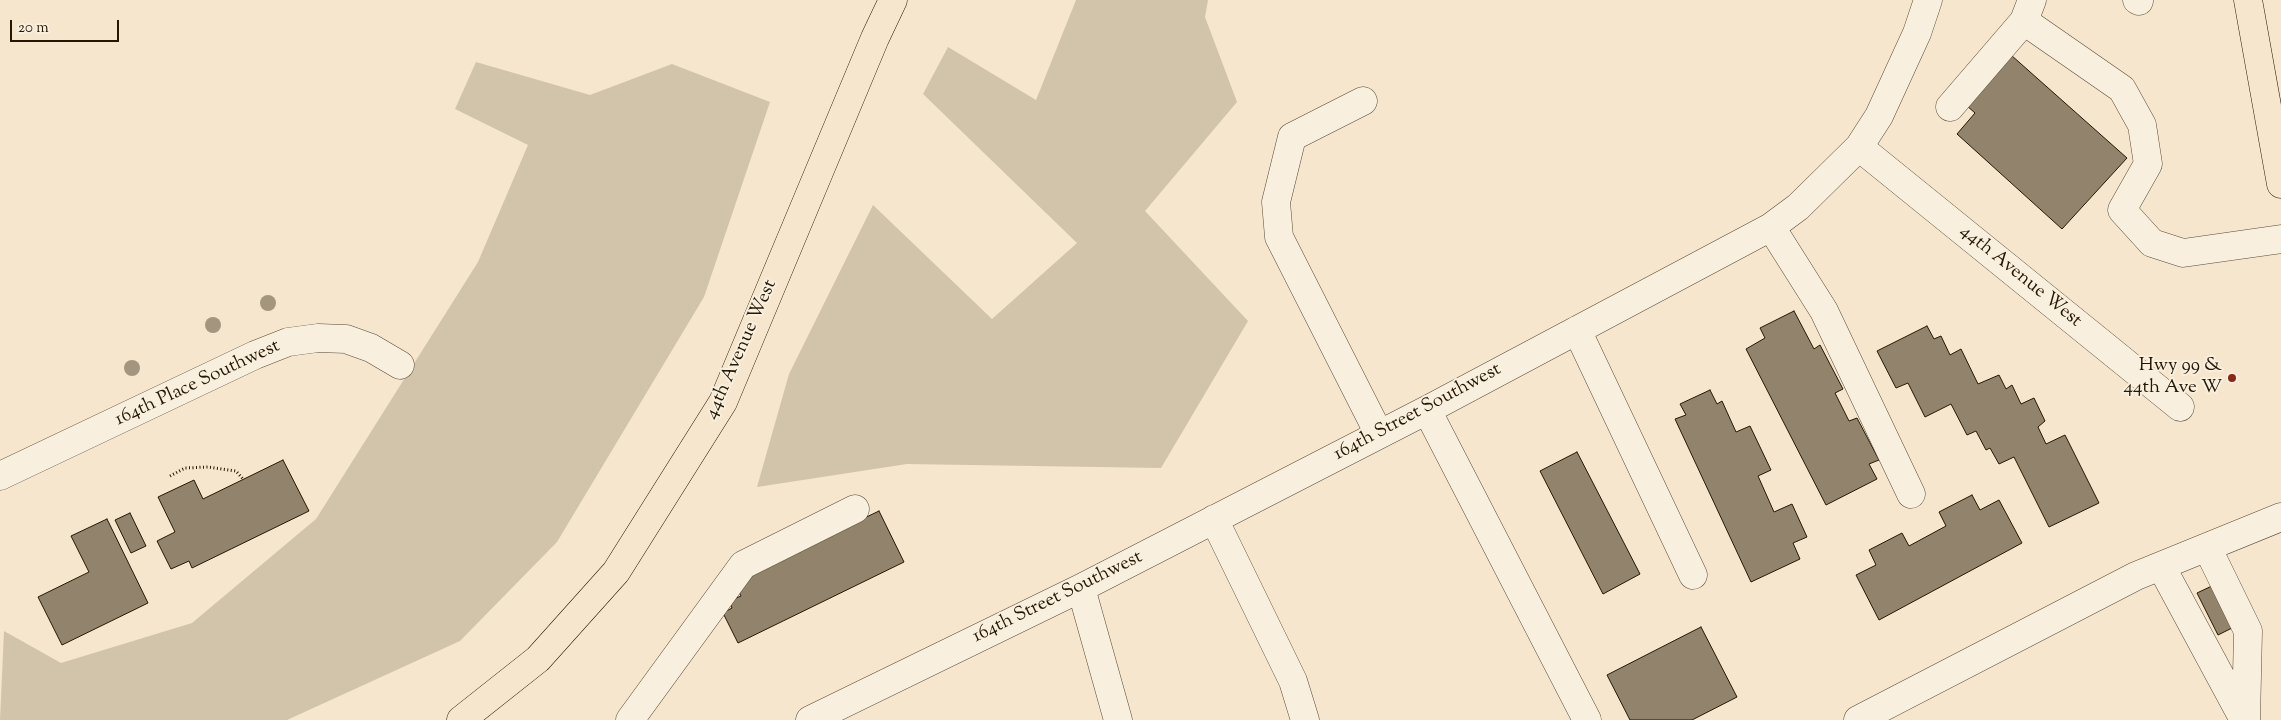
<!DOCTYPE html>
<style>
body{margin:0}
#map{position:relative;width:2281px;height:720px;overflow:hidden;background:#f5e6cd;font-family:"Sorts Mill Goudy",serif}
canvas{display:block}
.scale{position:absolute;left:10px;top:20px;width:109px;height:22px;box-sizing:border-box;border:2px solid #261703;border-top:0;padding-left:6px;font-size:15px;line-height:18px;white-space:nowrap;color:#261703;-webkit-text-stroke:4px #f8efde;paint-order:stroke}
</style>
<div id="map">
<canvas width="2281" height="720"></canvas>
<div class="scale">20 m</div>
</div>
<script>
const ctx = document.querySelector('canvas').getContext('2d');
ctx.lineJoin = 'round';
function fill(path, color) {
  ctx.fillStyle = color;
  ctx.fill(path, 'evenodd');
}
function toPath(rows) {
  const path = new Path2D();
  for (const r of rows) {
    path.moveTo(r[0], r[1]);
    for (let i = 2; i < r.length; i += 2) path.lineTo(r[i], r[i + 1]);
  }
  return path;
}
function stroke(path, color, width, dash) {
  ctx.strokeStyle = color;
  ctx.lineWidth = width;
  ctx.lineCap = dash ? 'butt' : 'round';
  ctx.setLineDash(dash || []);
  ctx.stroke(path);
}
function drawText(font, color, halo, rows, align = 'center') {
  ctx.font = font + ' "Sorts Mill Goudy",serif';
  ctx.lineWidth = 4;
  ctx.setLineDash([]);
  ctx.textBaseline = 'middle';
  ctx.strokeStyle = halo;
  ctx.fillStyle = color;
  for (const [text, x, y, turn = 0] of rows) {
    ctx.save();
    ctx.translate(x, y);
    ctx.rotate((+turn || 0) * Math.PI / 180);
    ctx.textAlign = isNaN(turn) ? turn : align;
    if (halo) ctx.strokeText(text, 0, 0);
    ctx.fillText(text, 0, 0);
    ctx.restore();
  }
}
const green = toPath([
 [1076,0,1208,0,1205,17,1237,102,1145,211,1248,321,1161,468,907,464,757,487,789,374,873,205,992,319,1077,243,923,94,948,47,1036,100],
 [476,62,590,95,672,64,770,102,704,297,557,542,460,641,287,720,0,720,4,631,61,663,192,623,316,519,478,262,528,145,455,109]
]);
const building = toPath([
 [2011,55,2127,158,2062,229,1957,134,1975,113,1966,105,2011,55],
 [1794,311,1814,349,1820,345,1843,389,1835,393,1849,421,1857,418,1879,460,1869,464,1877,479,1826,505,1746,349,1765,338,1760,328,1794,311],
 [1927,326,1934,339,1941,336,1950,355,1961,349,1978,384,1999,375,2006,389,2012,385,2021,404,2034,398,2045,421,2038,427,2046,444,2065,435,2099,503,2049,527,2014,457,1999,464,1990,448,1986,450,1976,431,1967,435,1951,404,1925,417,1908,383,1896,388,1877,351,1927,326],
 [1710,390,1717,404,1722,401,1736,432,1750,426,1771,470,1758,476,1774,512,1792,504,1807,537,1793,543,1800,559,1751,582,1675,419,1686,415,1680,404,1710,390],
 [1577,452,1640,574,1603,594,1540,471,1577,452],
 [283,460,309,511,192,568,189,561,171,569,157,541,175,532,158,497,194,480,203,499,283,460],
 [1972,495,1980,510,1999,500,2022,543,1879,620,1856,575,1876,565,1869,550,1902,533,1909,546,1946,526,1939,512,1972,495],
 [879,511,904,562,738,643,723,613,732,608,729,601,741,596,733,581,879,511],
 [130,513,146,546,131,553,115,520,130,513],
 [107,519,148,603,62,645,38,597,89,572,71,536,107,519],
 [2216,584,2236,626,2218,635,2197,593,2216,584],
 [1701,627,1737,697,1692,720,1630,720,1607,675,1701,627]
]);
const path = toPath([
 [170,476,185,468,208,467,236,471,243,479]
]);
const minor = toPath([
 [2137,0,2139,1],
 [2024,21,2122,89,2142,125,2148,164,2122,210,2152,243,2183,253,2281,239],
 [1363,101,1292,137,1276,202,1279,237,1379,434],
 [1950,107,2024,21,2032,0],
 [1859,147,2180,407],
 [1771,227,1824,311,1911,494],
 [1577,330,1693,575],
 [1427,410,1587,720],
 [0,476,255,355,288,342,318,338,346,339,371,348,400,365],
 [1214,519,1293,681,1305,720],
 [2207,547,2248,631,2246,720],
 [2161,566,2244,720],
 [1081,588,1118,720],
 [630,720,743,565,855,509],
 [810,720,1081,588,1427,410,1771,227,1798,207,1859,147,1879,116,1917,33,1928,0],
 [1858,720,2136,576,2281,517]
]);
const major = toPath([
 [461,720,538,659,616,572,723,402,875,38,893,0]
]);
const highway = toPath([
 [2248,0,2281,184]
]);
const trees = [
 [268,303],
 [213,325],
 [132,368]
];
const markers = [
 [2232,378,5,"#8f2418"]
];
const streetNames = [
 ["44th Avenue West",2020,277,39],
 ["44th Avenue West",742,350,-66],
 ["164th Place Southwest",198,384,-25],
 ["164th Street Southwest",1418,413,-28],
 ["164th Street Southwest",1058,598,-26]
];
const poiNames = [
 ["Hwy 99 &",2222,367],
 ["44th Ave W",2222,389]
];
fill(green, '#d2c3ab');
fill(building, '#92836c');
stroke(building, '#261703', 1);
stroke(minor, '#5a4b36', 29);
stroke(major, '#261703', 29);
stroke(highway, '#261703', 29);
stroke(path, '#261703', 3, [1, 2.5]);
stroke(minor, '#f8efde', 28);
stroke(major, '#f5e6cd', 28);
stroke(highway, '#f5e6cd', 28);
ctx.fillStyle = '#a4957e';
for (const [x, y] of trees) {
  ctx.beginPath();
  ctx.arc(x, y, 8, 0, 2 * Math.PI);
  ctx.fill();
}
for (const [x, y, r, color] of markers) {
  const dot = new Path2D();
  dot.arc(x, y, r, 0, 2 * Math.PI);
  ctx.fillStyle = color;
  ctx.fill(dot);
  stroke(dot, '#f8efde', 2);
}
drawText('19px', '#261703', '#f8efde', streetNames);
drawText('19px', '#261703', '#f8efde', poiNames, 'right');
</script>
